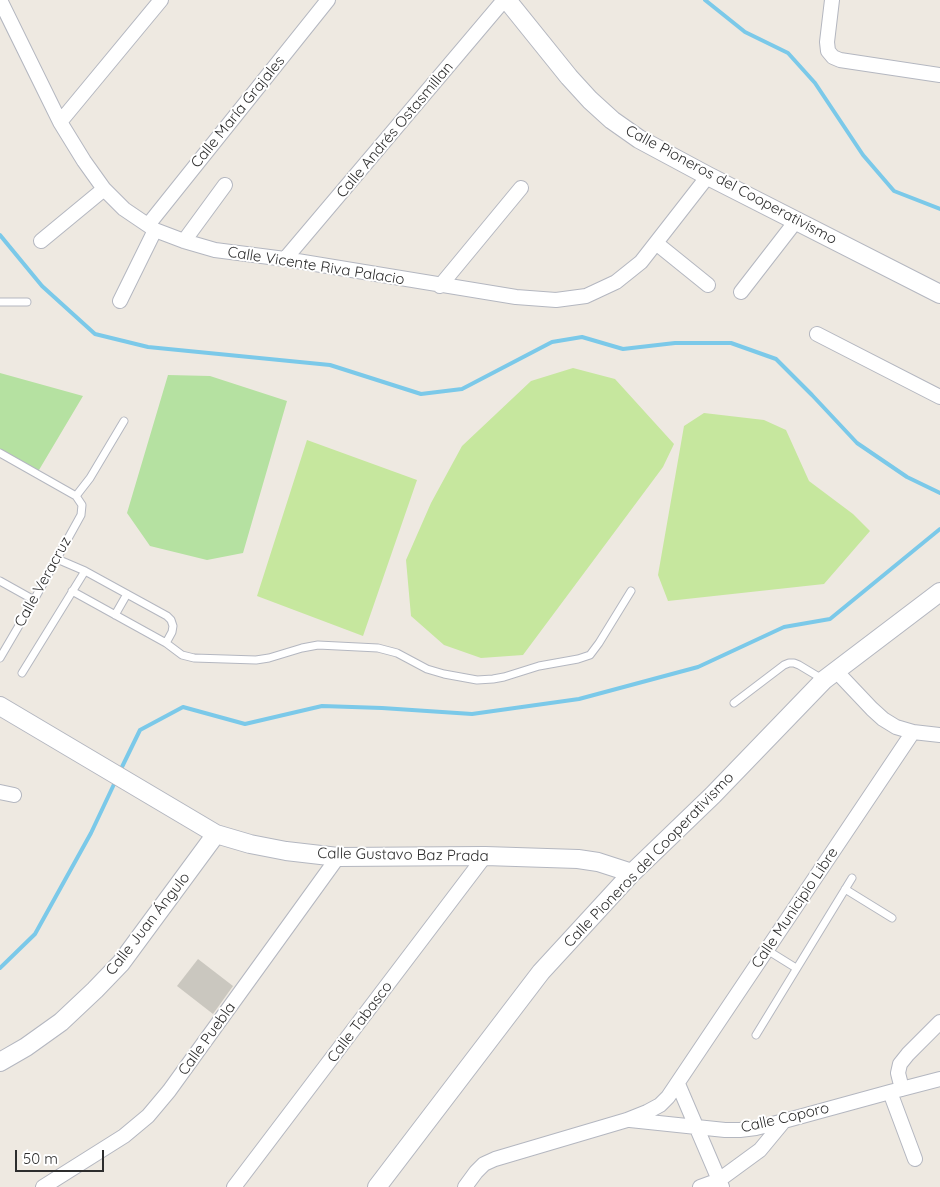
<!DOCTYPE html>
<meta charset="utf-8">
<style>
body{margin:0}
#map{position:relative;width:940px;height:1187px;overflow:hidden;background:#eee9e1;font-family:Quicksand,sans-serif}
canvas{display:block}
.scale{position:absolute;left:15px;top:1150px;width:89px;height:22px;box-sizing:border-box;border:2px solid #2d2d2d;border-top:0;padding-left:6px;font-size:15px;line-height:18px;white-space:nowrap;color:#2d2d2d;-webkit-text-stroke:4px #fff;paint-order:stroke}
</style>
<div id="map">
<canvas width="940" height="1187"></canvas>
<div class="scale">50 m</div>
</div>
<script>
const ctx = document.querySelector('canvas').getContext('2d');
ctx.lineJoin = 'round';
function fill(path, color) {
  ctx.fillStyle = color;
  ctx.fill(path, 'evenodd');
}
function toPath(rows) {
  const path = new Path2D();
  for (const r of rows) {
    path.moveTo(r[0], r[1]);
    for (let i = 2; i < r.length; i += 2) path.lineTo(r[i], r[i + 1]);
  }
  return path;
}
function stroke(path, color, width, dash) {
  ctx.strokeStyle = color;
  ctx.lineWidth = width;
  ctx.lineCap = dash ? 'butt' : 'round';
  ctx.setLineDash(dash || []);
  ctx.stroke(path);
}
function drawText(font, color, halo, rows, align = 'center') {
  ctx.font = font + ' Quicksand,sans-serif';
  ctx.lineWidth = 4;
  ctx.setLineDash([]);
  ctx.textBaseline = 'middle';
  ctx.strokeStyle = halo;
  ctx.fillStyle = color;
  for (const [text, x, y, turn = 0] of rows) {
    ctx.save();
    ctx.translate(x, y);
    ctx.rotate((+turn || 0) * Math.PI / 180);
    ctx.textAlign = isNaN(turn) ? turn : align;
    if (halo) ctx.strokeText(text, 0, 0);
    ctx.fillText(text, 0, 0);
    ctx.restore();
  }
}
const green = toPath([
 [0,373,83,396,36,475,0,455],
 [168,375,210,376,287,401,243,553,207,560,150,546,127,513]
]);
const pitch = toPath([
 [573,368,615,379,674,444,663,467,523,655,481,658,444,645,411,616,406,560,431,503,462,446,531,381],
 [704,413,764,420,786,430,809,481,853,514,870,531,824,584,668,601,658,575,684,426],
 [307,440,417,480,363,636,257,596]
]);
const stream = toPath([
 [705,0,745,32,788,53,815,83,863,155,894,191,940,209],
 [0,235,42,286,95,334,148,347,330,365,421,394,462,389,552,342,582,337,623,349,675,343,731,343,776,359,812,395,857,443,907,477,940,493],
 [120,771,140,730,183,707,245,724,322,706,382,708,472,714,579,699,698,667,784,627,830,619,940,529],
 [0,968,35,934,91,833,116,780]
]);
const building = toPath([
 [198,959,233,986,213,1014,177,986]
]);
const service = toPath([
 [0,302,27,302],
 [0,453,76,496,82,505,81,515,34,600,0,658],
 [76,496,90,478,124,421],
 [57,559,85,571,167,616,171,620,173,626,172,632,166,643,72,591],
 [0,581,34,600],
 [115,615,127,594],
 [166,643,182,655,194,658,256,660,269,658,302,648,318,645,378,648,397,653,427,669,444,674,477,680,493,679,504,677,539,666,578,659,590,655,599,643,631,591],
 [22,673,85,571],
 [734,703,784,665,789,663,794,663,799,665,824,680],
 [845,889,892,918],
 [767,950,796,968],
 [756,1035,852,878]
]);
const minor = toPath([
 [0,0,60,122,84,161,104,189,124,209,155,230,184,241,215,250,285,259,516,297,556,300,586,296,616,282,641,262,708,176],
 [832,0,827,42,828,51,833,57,840,60,940,75],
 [60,122,161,0],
 [148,225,328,0],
 [41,241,104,189],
 [184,241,225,185],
 [656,243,708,285],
 [285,259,504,0],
 [440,286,521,188],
 [741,292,796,221],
 [120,301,155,230],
 [817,334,940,397],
 [836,671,872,709,883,719,896,727,913,732,940,735],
 [0,792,14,795],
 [678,1084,722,1187],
 [902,1089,898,1073,900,1064,908,1054,940,1022],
 [890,1092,915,1159],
 [630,1120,725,1130,740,1130,756,1128,784,1121,890,1092,940,1079],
 [43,1187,124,1136,148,1116,169,1091,338,857],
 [234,1187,485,856],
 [465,1187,476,1172,484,1164,495,1159,627,1120,647,1112,660,1105,668,1097,913,732],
 [700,1187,719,1180,760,1150,784,1121]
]);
const tertiary = toPath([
 [507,0,569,77,590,100,612,120,639,139,708,176,940,294],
 [0,706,216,834,250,844,286,851,338,857,485,856,578,859,598,862,632,873],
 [0,1062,26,1047,61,1022,95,990,121,963,216,834],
 [377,1187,541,972,632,873,713,795,824,680,940,592]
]);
const streetNames = [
 ["Calle María Grajales",238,112,-51],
 ["Calle Andrés Ostasmillan",395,130,-50],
 ["Calle Pioneros del Cooperativismo",731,185,28],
 ["Calle Vicente Riva Palacio",316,266,9],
 ["Calle Veracruz",43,582,-61],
 ["Calle Gustavo Baz Prada",403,855,1],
 ["Calle Pioneros del Cooperativismo",649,860,-46],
 ["Calle Municipio Libre",795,908,-56],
 ["Calle Juan Ángulo",148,924,-52],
 ["Calle Tabasco",360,1022,-53],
 ["Calle Puebla",207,1039,-54],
 ["Calle Coporo",785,1118,-13]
];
fill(green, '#b5e1a1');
fill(pitch, '#c6e79e');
stroke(stream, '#7bc9e9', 4);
fill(building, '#cac7bf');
stroke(service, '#b4b7c0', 9);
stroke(minor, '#b4b7c0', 16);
stroke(tertiary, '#b4b7c0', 20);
stroke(service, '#fff', 7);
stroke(minor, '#fff', 14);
stroke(tertiary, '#fff', 18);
drawText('15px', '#2d2d2d', '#fff', streetNames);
</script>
